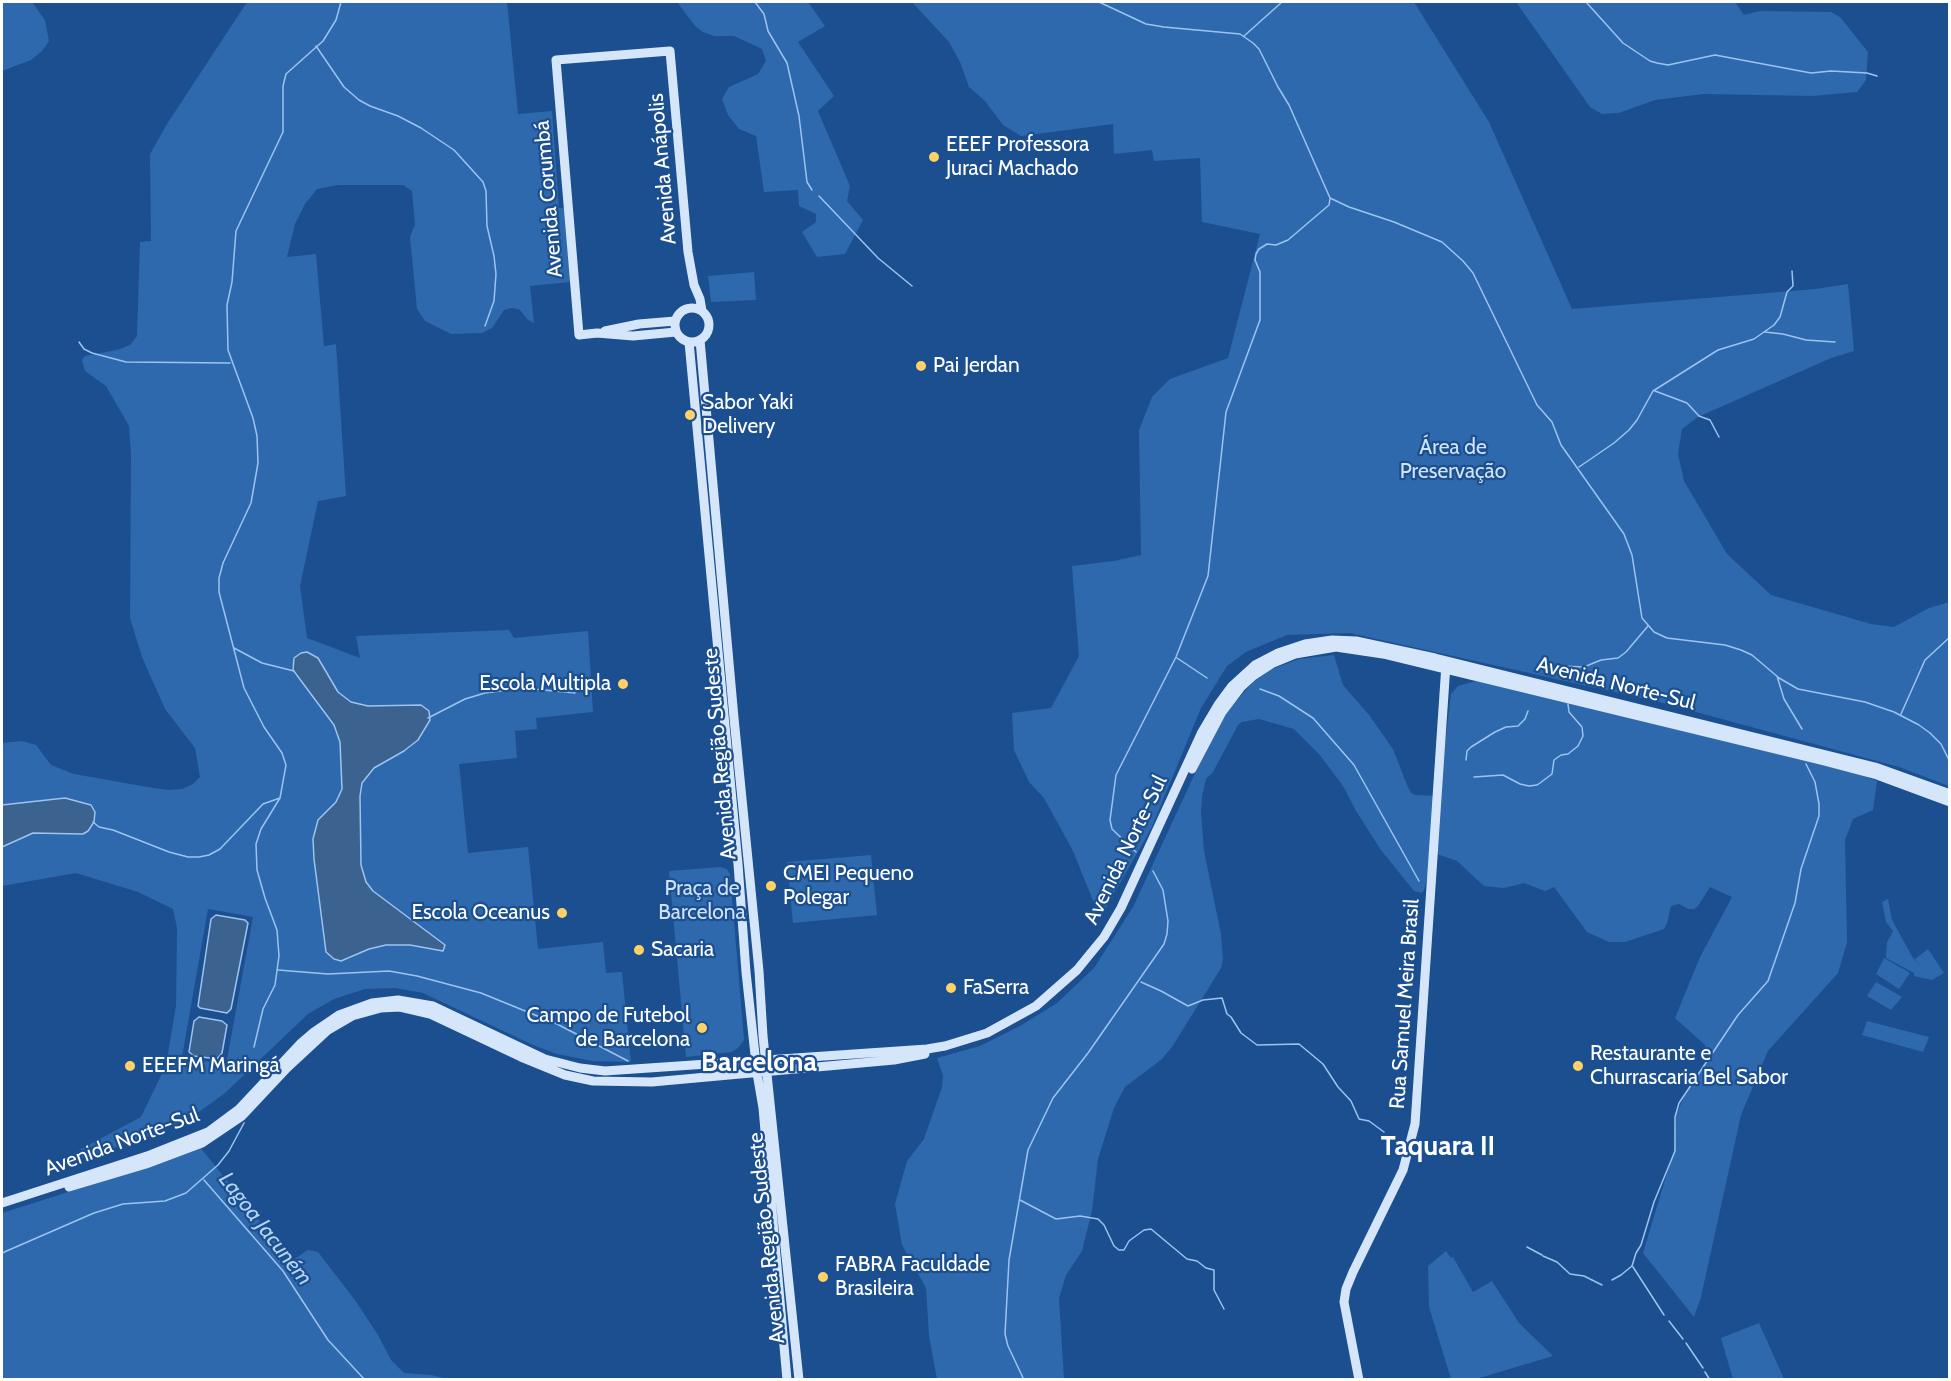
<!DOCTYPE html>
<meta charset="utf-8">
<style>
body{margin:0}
#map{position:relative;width:1951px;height:1381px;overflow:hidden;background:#1b4f8f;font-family:Cabin,sans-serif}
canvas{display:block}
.frame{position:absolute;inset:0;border:3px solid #fff;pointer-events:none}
</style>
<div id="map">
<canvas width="1951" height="1381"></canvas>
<div class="frame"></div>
</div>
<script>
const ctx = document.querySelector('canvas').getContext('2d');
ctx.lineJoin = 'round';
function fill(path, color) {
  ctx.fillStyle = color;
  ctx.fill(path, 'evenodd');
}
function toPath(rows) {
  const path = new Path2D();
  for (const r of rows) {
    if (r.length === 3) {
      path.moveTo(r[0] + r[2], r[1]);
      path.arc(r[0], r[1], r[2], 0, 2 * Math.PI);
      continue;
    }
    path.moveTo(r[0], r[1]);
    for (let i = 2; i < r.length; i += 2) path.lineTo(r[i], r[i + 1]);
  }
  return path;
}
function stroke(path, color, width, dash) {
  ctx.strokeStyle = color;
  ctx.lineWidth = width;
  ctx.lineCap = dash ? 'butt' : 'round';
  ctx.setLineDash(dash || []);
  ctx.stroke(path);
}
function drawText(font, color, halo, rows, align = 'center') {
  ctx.font = font + ' Cabin,sans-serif';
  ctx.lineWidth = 4.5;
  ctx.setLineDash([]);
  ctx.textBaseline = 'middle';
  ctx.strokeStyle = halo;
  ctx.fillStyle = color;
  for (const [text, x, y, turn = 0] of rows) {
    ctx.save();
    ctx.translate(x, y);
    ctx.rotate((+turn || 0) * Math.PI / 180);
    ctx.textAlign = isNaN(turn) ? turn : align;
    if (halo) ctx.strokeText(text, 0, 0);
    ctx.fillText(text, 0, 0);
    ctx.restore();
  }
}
const green = toPath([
 [2,2,32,2,45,20,49,41,42,51,31,60,2,71],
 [247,2,507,2,518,114,552,111,559,208,565,208,570,282,530,286,534,323,528,320,519,309,511,308,504,310,492,328,482,333,451,334,425,321,417,309,410,237,415,224,412,191,403,185,338,185,317,189,305,204,295,224,287,257,316,254,324,346,336,344,346,496,318,501,300,586,307,638,360,658,356,636,509,630,514,638,588,631,593,712,536,718,537,729,515,731,517,758,459,764,468,853,528,847,538,949,603,942,606,973,622,972,631,1062,592,1061,557,1054,533,1045,423,993,395,988,365,989,334,999,308,1014,225,1093,192,1117,154,1135,54,1167,81,1149,141,1117,166,1065,176,1006,177,928,173,909,138,892,76,873,2,886,2,847,33,833,83,834,65,798,2,805,2,743,22,741,36,745,51,765,74,774,153,788,169,790,182,789,193,784,200,777,195,748,165,709,142,657,130,618,131,455,129,426,106,386,85,371,82,360,85,356,117,350,130,345,137,336,140,242,151,241,150,154,167,124],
 [301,653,310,653,334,688,352,702,368,706,413,706,430,720,421,737,410,748,375,768,362,783,360,796,361,865,366,882,373,891,445,945,442,951,410,945,386,945,369,949,348,959,337,961,331,957,324,942,313,839,318,820,336,802,342,789,340,742,334,725,294,673,292,667,299,654],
 [208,909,253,917,226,1065,182,1057],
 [677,2,808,2,825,26,798,42,834,96,818,111,850,186,847,201,863,220,845,254,817,257,802,232,816,222,816,214,799,206,798,190,764,192,756,136,739,129,728,115,722,99,729,87,758,74,766,61,762,49,734,36,714,36,703,32,695,26],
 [912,2,1414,2,1489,122,1572,309,1816,289,1848,284,1854,351,1831,358,1698,417,1682,429,1678,454,1684,481,1727,554,1771,595,1871,624,1894,627,1929,608,1949,602,1949,786,1899,767,1659,702,1350,633,1287,635,1246,652,1227,666,1201,708,1151,829,1100,918,1073,851,1044,798,1029,782,1014,750,1012,713,1051,708,1079,656,1072,566,1114,561,1141,555,1139,430,1152,397,1170,379,1228,358,1260,234,1202,222,1200,158,1154,161,1152,150,1114,154,1113,124,1021,136,1003,125,985,101,969,87,960,62,949,42],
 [1516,2,1735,2,1744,15,1760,11,1831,12,1840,17,1868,52,1866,80,1857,92,1812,96,1704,94,1655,100,1619,113,1602,114,1590,107],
 [754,272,756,300,711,302,708,276],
 [1334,655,1343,685,1369,715,1393,749,1407,785,1411,793,1415,795,1439,796,1451,694,1458,686,1476,681,1852,772,1877,781,1873,810,1853,819,1845,840,1847,942,1838,973,1768,1051,1741,1115,1701,1297,1694,1317,1643,1253,1674,1150,1676,1115,1684,1097,1707,1058,1705,1045,1675,1018,1700,957,1732,897,1710,887,1698,906,1694,909,1688,909,1679,904,1671,906,1667,923,1664,929,1625,942,1609,942,1587,932,1554,887,1545,891,1524,883,1504,888,1484,886,1457,861,1434,853,1424,890,1422,893,1414,891,1381,850,1356,811,1343,786,1319,754,1294,729,1259,719,1242,722,1238,725,1213,772,1206,779,1202,796,1201,813,1204,851,1221,934,1223,959,1221,968,1172,1047,1162,1059,1125,1087,1114,1108,1098,1159,1092,1211,1082,1251,1066,1275,1059,1298,1064,1379,937,1379,929,1336,926,1288,902,1245,895,1204,907,1161,924,1139,942,1087,943,1076,937,1058,980,1046,1020,1026,1057,1003,1094,968,1133,907,1197,769,1226,713,1253,682,1272,669,1299,659],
 [871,855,877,915,793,923,787,862],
 [720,867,727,869,730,874,744,1040,738,1048,732,1052,686,1057,669,871],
 [1888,899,1892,920,1913,958,1921,966,1915,959,1928,949,1944,973,1932,980,1914,976,1914,973,1886,958,1887,942,1893,931,1886,922,1882,902],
 [1884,958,1910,973,1899,989,1876,974],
 [1876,982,1902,997,1891,1010,1867,996],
 [1867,1021,1929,1037,1923,1052,1862,1035],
 [199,1146,275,1240,290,1262,308,1250,318,1252,355,1300,378,1335,391,1360,404,1373,431,1375,448,1379,2,1379,2,1213,119,1176],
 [1446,1251,1451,1258,1453,1257,1473,1292,1492,1281,1519,1323,1553,1356,1476,1379,1451,1379,1429,1307,1428,1266],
 [1759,1323,1784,1379,1734,1379,1732,1376,1721,1338]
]);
const water = toPath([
 [307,652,318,658,338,692,351,702,368,706,421,705,429,711,430,720,418,740,404,751,374,768,362,783,360,796,361,865,366,882,373,891,445,945,443,951,410,945,386,945,369,949,341,961,334,959,326,952,314,859,313,839,318,820,336,802,342,789,340,742,334,725,293,670,294,658,301,653,307,652],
 [65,798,91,805,95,812,94,822,88,831,83,834,33,833,2,847,2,805,65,798],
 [216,915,245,920,248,923,231,1009,227,1013,200,1008,198,1006,211,919,216,915],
 [199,1017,222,1021,227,1025,222,1053,217,1059,194,1056,189,1052,194,1021,199,1017]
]);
const stream = toPath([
 [755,2,764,14,768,31,787,63,799,116,807,182,812,190],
 [1099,2,1146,24,1164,27,1240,34,1253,43,1259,49,1278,87,1289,105,1330,198,1349,207,1394,222,1442,242,1463,261,1473,273,1537,405,1552,422,1561,445,1624,534,1632,555,1642,618,1654,632,1667,638,1725,645,1741,650,1752,655,1779,678,1798,689,1865,702,1894,712,1919,725,1930,733,1941,744,1950,762],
 [1586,2,1623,43,1650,61,1657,63,1668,65,1715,55,1811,73,1831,71,1867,73,1877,76],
 [1244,36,1282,2],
 [316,46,344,87,359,100,370,106,398,116,421,128,454,150,483,182,486,191,487,226,494,256,496,274,494,301,485,326],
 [819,196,878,258,912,286],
 [1765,332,1783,334,1806,340,1835,342],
 [79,342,84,349,92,353,126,362,230,363],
 [1655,391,1687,403,1699,416,1710,420,1719,437],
 [1579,467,1614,443,1629,430,1637,420,1653,391,1718,350,1754,339,1774,325,1780,317,1787,292,1793,286,1792,271],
 [234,648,262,663,294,671],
 [1177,658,1207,678],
 [1538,670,1559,666,1584,667,1601,660,1618,658,1626,652,1648,626],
 [1777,676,1784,699,1802,729],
 [1582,680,1587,667],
 [1260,689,1279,696,1313,718,1354,765,1419,881],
 [1901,714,1925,660,1950,637],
 [428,718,465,699,485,693,523,688,575,693],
 [1466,760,1467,751,1471,747,1495,732,1506,727,1518,726,1525,719,1528,711],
 [1474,777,1503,775,1520,784,1529,786,1537,785,1540,783,1552,774,1554,760,1561,755,1568,754,1578,746,1583,736,1582,727,1569,712,1568,704],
 [93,822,99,827,113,830,169,852,188,857,199,857,209,855,220,849,263,804,280,798],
 [1136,852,1112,829,1110,820,1116,775,1176,657,1208,576,1226,412,1260,320,1260,272,1255,260,1256,254,1259,249,1267,244,1276,245,1288,240,1329,205,1330,199],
 [278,970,328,974,389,971,417,976,481,993,557,1024,628,1061],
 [1141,982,1161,991,1188,1006,1203,1000,1222,998,1227,1014,1231,1017,1241,1033,1257,1045,1299,1044,1323,1064,1338,1087,1351,1101,1359,1119,1369,1121,1384,1132],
 [254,1047,263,1009,275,985,279,956,277,930,265,898,257,870,256,844,261,829,280,798,286,765,282,753,264,727,244,688,219,592,219,578,223,563,251,503,258,463,257,436,253,418,228,350,227,305,232,282,236,231,283,132,283,86,286,74,323,41,336,20,341,2],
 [204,1180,283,1271,328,1340,365,1380],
 [1020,1200,1056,1219,1080,1216,1098,1219,1104,1225,1114,1246,1119,1250,1124,1250,1129,1241,1144,1230,1151,1229,1187,1259,1197,1261,1206,1268,1214,1270,1214,1290,1224,1309],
 [1527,1247,1542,1255],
 [2,1253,94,1213,123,1204,165,1201,186,1193,218,1165,229,1151,244,1123],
 [1543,1256,1557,1262,1570,1274,1584,1276,1602,1285],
 [1633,1267,1664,1315],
 [1612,1280,1621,1275,1632,1266,1636,1253,1641,1245,1654,1202,1675,1151,1675,1117,1679,1103,1738,1015,1768,981,1795,903,1801,869,1819,816,1819,804,1815,782,1806,764],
 [1669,1321,1683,1339],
 [1686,1343,1703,1368],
 [1705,1372,1710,1380],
 [1024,1380,1008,1346,1005,1334,1009,1260,1028,1150,1053,1098,1088,1053,1164,944,1167,934,1168,921,1163,890,1153,871]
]);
const secondary = toPath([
 [692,325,17],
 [605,331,639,324,675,321],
 [676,332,633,336,597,333,579,335,556,60,670,51,688,252,694,285,700,299,702,311],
 [700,340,734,718,759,971,763,1036,799,1380],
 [689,342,738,864,746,972,757,1073,763,1108,787,1380],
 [1192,769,1222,712,1241,687,1253,676,1273,663,1295,654,1336,647,1383,654,1824,761,1877,775,1950,802],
 [69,1187,146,1164,202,1143,242,1116,287,1068,328,1030,352,1016,381,1008,400,1007,430,1014,521,1057,565,1075,593,1081,652,1082,894,1060,925,1054],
 [2,1203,150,1155,208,1132,239,1109,300,1044,314,1032,339,1015,372,1003,398,1000,433,1006,545,1059,580,1068,605,1071,927,1049,945,1046,987,1033,1036,1006,1077,970,1090,954,1104,937,1121,908,1202,732,1218,705,1232,686,1255,665,1278,653,1305,644,1332,640,1356,641,1435,658,1875,767,1950,794],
 [1359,1380,1344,1302,1346,1289,1353,1272,1403,1170,1415,1124,1446,664]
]);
const markers = [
 [934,157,6,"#ffd166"],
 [921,366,6,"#ffd166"],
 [690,415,6,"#ffd166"],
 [623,684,6,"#ffd166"],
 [771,886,6,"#ffd166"],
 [562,913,6,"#ffd166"],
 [639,950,6,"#ffd166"],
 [951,988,6,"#ffd166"],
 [702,1028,6,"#ffd166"],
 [130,1066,6,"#ffd166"],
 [1578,1066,6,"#ffd166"],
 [823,1277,6,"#ffd166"]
];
const poiNames = [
 ["EEEF Professora",946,145],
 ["Juraci Machado",946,169],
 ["Pai Jerdan",933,366],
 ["Sabor Yaki",702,403],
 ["Delivery",702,427],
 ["Escola Multipla",611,684,"right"],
 ["CMEI Pequeno",783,874],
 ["Polegar",783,898],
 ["Escola Oceanus",550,913,"right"],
 ["Sacaria",651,950],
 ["FaSerra",963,988],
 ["Campo de Futebol",690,1016,"right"],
 ["de Barcelona",690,1040,"right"],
 ["Restaurante e",1590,1054],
 ["Churrascaria Bel Sabor",1590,1078],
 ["EEEFM Maringá",142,1066],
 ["FABRA Faculdade",835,1265],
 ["Brasileira",835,1289]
];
const streetNames = [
 ["Avenida Anápolis",663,169,-95],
 ["Avenida Corumbá",549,199,-95],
 ["Avenida Norte-Sul",1616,684,14],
 ["Avenida Região Sudeste",720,754,-95],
 ["Avenida Norte-Sul",1126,850,-64],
 ["Rua Samuel Meira Brasil",1405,1004,-86],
 ["Avenida Norte-Sul",122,1142,-20],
 ["Avenida Região Sudeste",767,1238,-96]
];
const parkNames = [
 ["Área de",1453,448],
 ["Preservação",1453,472],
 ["Praça de",702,889],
 ["Barcelona",702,913]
];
const waterNames = [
 ["Lagoa Jacuném",265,1229,52]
];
const districtNames = [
 ["Barcelona",759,1063],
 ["Taquara II",1438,1147]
];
fill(green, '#2e69ad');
fill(water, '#3c6290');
stroke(water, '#9cc4f0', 1.5);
stroke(stream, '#9cc4f0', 1.5);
stroke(secondary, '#d6e6fa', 9);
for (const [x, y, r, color] of markers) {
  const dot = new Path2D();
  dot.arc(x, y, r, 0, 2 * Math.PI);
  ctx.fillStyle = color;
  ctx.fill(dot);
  stroke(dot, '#1b4f8f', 2);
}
drawText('21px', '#fff', '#1b4f8f', poiNames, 'left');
drawText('21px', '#fff', '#1b4f8f', streetNames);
drawText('21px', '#cfe3fa', '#1b4f8f', parkNames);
drawText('italic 22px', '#b5d3f5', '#1b4f8f', waterNames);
drawText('bold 27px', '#fff', '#1b4f8f', districtNames);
</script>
